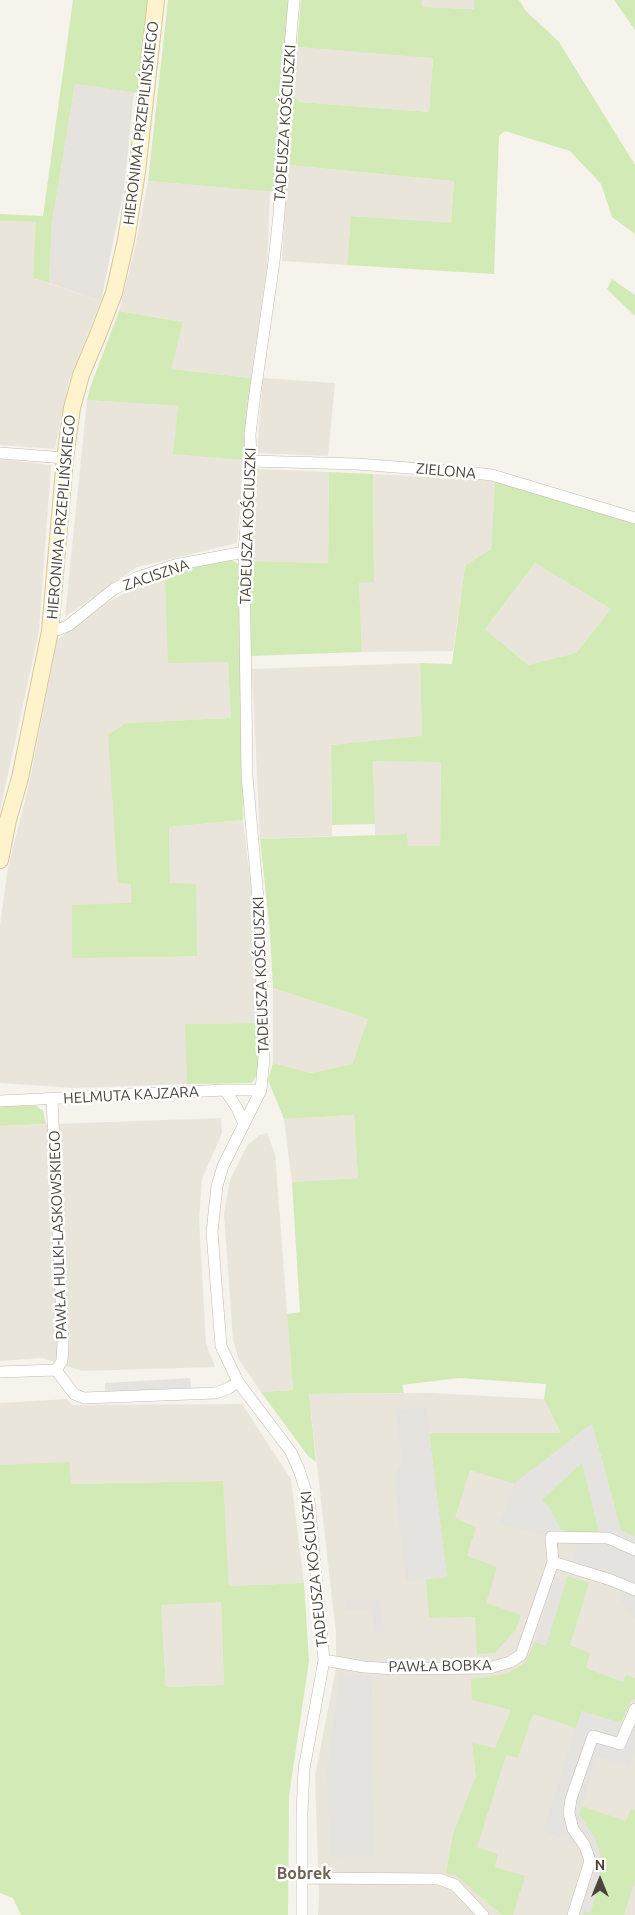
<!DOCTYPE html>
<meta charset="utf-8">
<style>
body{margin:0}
#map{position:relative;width:635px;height:1915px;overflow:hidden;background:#f6f3ec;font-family:Ubuntu,sans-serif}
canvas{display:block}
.north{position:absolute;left:575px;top:1855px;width:50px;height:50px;-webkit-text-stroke:4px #fff;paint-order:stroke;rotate:0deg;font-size:14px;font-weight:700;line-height:20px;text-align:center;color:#4b4439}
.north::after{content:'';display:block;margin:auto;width:18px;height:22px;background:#4b4439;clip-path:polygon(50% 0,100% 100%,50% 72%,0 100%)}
</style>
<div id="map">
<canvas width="635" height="1915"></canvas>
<div class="north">N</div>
</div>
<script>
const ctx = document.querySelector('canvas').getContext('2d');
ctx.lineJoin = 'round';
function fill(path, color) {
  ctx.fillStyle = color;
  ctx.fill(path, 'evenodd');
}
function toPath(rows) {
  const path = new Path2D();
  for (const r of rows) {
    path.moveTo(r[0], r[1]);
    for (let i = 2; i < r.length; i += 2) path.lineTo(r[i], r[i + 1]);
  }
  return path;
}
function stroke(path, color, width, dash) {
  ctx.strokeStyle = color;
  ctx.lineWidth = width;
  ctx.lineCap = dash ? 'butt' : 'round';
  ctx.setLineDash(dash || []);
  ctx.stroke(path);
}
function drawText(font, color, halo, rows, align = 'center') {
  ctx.font = font + ' Ubuntu,sans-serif';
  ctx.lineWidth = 5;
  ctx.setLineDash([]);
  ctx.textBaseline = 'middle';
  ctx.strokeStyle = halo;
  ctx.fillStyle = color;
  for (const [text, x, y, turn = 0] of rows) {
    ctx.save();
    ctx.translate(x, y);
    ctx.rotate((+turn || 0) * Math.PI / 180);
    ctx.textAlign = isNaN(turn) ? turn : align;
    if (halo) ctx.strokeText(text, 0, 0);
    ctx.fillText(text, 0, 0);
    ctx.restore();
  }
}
const residential = toPath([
 [422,0,474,0,475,9,422,7],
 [297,47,433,57,429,112,299,102,293,95],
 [288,165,454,181,451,224,351,216,347,265,282,261],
 [148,181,270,191,267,268,251,378,170,369,183,322,119,311,135,248],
 [0,221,37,222,33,278,101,301,69,380,55,449,0,445],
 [263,378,335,383,328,456,257,453],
 [87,400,178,406,174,453,244,460,237,543,137,567,65,617],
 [0,459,51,465,39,631,0,811],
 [256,469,329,472,328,563,250,561],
 [373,474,495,481,491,549,465,567,453,651,362,652,359,582,374,582],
 [535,563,611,609,576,653,528,665,485,629],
 [165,572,228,661,231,718,126,723,118,883,131,883,131,903,72,958,196,884,170,884,169,827,243,820,259,955,260,1023,186,1024,187,1084,73,1088,0,1083,0,925,8,867,29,785,57,640,110,601],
 [420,663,422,737,331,745,332,836,260,839,252,669],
 [373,761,441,761,440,846,407,846,407,834,375,835],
 [273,988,368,1019,352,1064,311,1073,273,1063],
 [354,1115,358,1178,292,1182,284,1119],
 [221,1118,222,1133,202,1179,199,1219,206,1344,215,1367,82,1371,42,1358,0,1361,0,1126],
 [267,1133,275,1154,293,1390,261,1392,239,1360,233,1340,224,1213,230,1180,247,1146,259,1135],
 [431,1393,544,1399,567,1443,592,1424,621,1531,635,1537,635,1915,318,1915,319,1897,315,1776,336,1668,336,1634,309,1394],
 [67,1399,72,1405,242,1404,291,1479,304,1583,229,1586,222,1481,71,1484,0,1465,0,1403],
 [221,1601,224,1685,166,1687,161,1605]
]);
const industrial = toPath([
 [75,84,134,92,124,189,101,301,49,283,52,223]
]);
const green = toPath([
 [73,0,147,0,139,93,75,84,52,223,49,283,33,278,36,222,0,221,0,214,43,216],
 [168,0,289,0,277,192,148,181],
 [301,0,422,0,422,7,474,9,474,0,519,0,526,11,559,42,635,165,635,234,612,217,601,184,570,151,505,131,499,136,494,274,347,265,351,216,451,223,454,181,288,165,293,95,299,102,429,112,433,58,297,47],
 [614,0,635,0,635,30],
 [612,279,635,295,635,316,607,289],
 [119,311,183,322,171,369,251,378,244,460,173,454,178,406,87,400,90,388],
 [329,472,373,474,374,582,359,583,362,652,250,656,250,561,328,563],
 [495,481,635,523,635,1537,621,1531,592,1424,517,1481,515,1484,470,1470,455,1518,476,1527,467,1556,497,1567,486,1603,521,1615,516,1629,495,1653,477,1654,475,1617,429,1618,426,1579,447,1577,429,1433,561,1433,544,1399,546,1384,459,1378,402,1385,404,1393,309,1394,316,1462,308,1456,261,1392,293,1390,287,1314,300,1312,292,1182,358,1178,354,1115,284,1119,268,1080,273,1063,311,1073,352,1064,368,1019,273,988,270,932,260,839,407,834,408,846,440,846,441,762,373,761,375,824,332,825,331,745,422,736,420,663,452,664,465,566,491,549],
 [535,563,611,609,576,653,528,665,485,629],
 [228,558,240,565,243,820,169,827,170,883,196,884,197,956,72,958,72,905,131,903,131,884,118,883,108,735,126,723,231,718,228,662,168,663,165,572],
 [260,1023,259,1071,252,1083,187,1084,185,1024],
 [0,1106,36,1106,43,1111,46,1124,0,1126],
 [69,1462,71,1484,223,1481,229,1586,304,1583,309,1661,289,1796,288,1915,21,1915,13,1898,0,1893,0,1465],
 [221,1602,224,1685,166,1687,161,1605],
 [582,1462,599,1532,581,1533,561,1530,549,1507,541,1501],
 [567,1576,589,1583,570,1645,590,1653,586,1668,623,1682,626,1675,635,1678,635,1699,631,1701,621,1723,582,1711,576,1728,533,1714,518,1758,506,1755,477,1847,498,1854,495,1867,525,1876,513,1915,502,1915,455,1875,446,1873,453,1834,476,1776,472,1743,495,1748,511,1710,472,1700,471,1679,506,1674,525,1663,535,1642,546,1645],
 [581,1806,626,1821,631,1809,635,1810,635,1880,624,1915,583,1915,584,1911,591,1913,579,1814]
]);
const parking = toPath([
 [190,1378,191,1388,105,1392,105,1383],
 [426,1407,447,1577,406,1582,394,1477,402,1460,396,1410],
 [592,1424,621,1531,635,1537,635,1618,632,1617,621,1599,623,1579,571,1564,581,1533,599,1532,582,1463,541,1500,549,1507,561,1530,542,1535,498,1523,517,1481],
 [555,1579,566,1582,546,1646,535,1642],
 [381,1599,384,1632,374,1633,372,1609,346,1610,346,1601],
 [340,1672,372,1676,373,1856,330,1857,327,1770],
 [582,1711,635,1728,635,1750,630,1767,597,1756,579,1814,594,1836,603,1862,591,1913,571,1906,585,1862,580,1846,543,1831]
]);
const street = toPath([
 [294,0,285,104,279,214,274,262,255,393,250,434,251,461,244,552,247,776,260,920,264,1057,261,1090,223,1166,217,1186,212,1232,221,1346,238,1382,291,1452,299,1470,309,1501,324,1660,304,1769,302,1813,302,1915],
 [0,453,65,458],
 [251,461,357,464,474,473,492,475,635,518],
 [50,631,60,629,69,625,114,589,136,578,175,565,244,552],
 [225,1090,237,1108,244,1124],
 [52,1099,63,1343,62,1361,56,1370],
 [0,1101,225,1090,261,1090],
 [0,1372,56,1370,74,1394,84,1398,216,1393,229,1388,238,1382],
 [553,1562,611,1580,635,1590],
 [324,1660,364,1667,395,1669,489,1668,510,1662,521,1655,553,1562,551,1537,608,1538,635,1550],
 [303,1878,439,1879,455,1885,483,1915],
 [573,1915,590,1861,585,1846,573,1829,569,1813,571,1799,593,1736,620,1744,635,1709]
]);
const secondary = toPath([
 [0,860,8,820,20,778,50,631,65,458,72,408,81,375,99,332,114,293,126,240,137,172,156,0]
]);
const streetNames = [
 ["HIERONIMA PRZEPILIŃSKIEGO",141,123,-83],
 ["TADEUSZA KOŚCIUSZKI",285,123,-86],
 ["ZIELONA",446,471,5],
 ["HIERONIMA PRZEPILIŃSKIEGO",61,517,-85],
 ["TADEUSZA KOŚCIUSZKI",248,526,-88],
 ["ZACISZNA",156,575,-19],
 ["TADEUSZA KOŚCIUSZKI",261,975,-92],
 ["HELMUTA KAJZARA",131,1095,-3],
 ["PAWŁA HULKI-LASKOWSKIEGO",58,1235,-92],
 ["TADEUSZA KOŚCIUSZKI",314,1569,-96],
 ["PAWŁA BOBKA",440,1666,-1]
];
const neighbourhoodNames = [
 ["Bobrek",304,1874]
];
fill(residential, '#eae5da');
fill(industrial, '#e6e2dd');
fill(green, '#d2eab5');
fill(parking, '#e5e3e0');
stroke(street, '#c2bbae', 12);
stroke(secondary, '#d6c79b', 18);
stroke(street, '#fff', 11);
stroke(secondary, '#fff3cd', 16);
drawText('15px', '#4b4439', '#fff', streetNames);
drawText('bold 16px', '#6e6250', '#fff', neighbourhoodNames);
</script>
